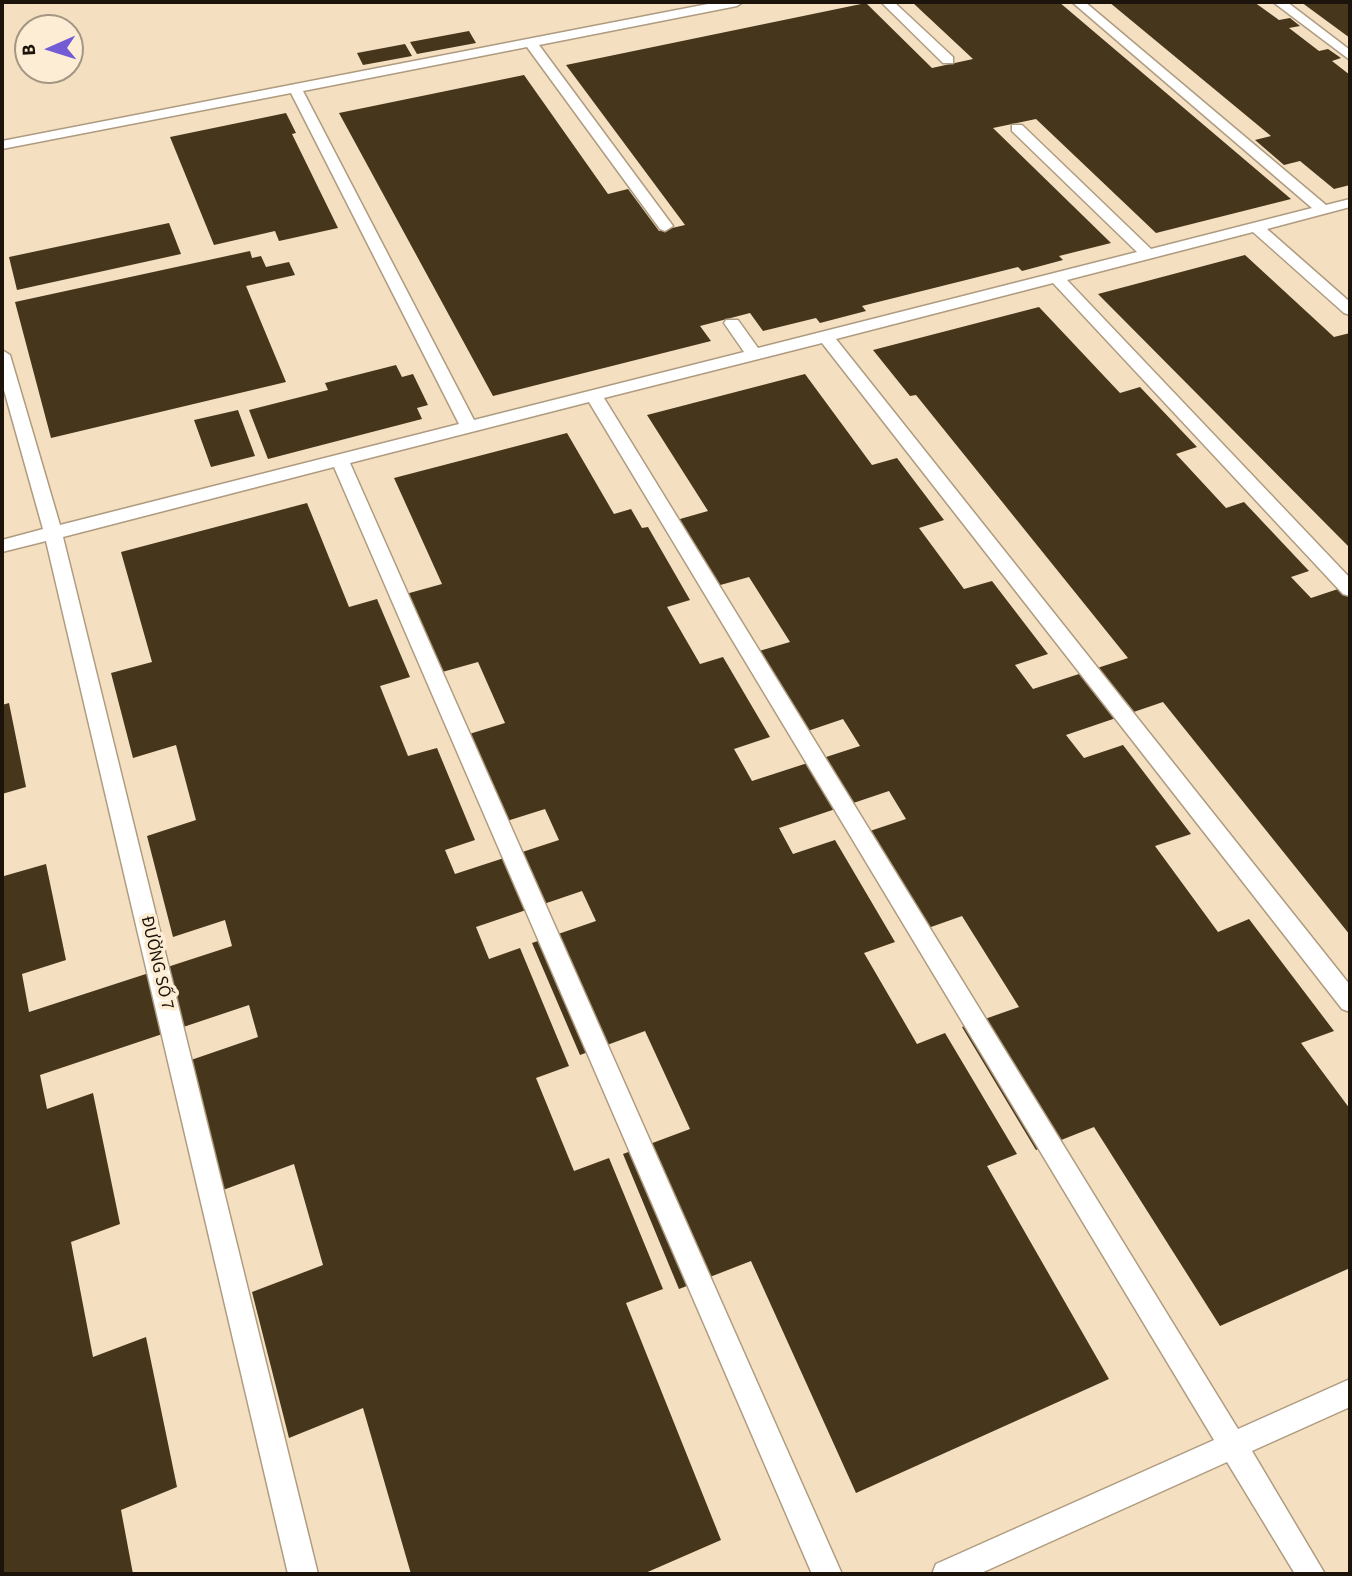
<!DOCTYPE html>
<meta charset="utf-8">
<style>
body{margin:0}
#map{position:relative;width:1352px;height:1576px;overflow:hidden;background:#f4dfc1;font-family:"Source Sans 3",sans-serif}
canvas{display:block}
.frame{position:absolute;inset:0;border:4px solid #1c140a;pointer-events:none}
.north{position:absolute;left:14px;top:14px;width:70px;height:70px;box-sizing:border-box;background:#feedd5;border:2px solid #a49684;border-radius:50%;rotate:267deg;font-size:19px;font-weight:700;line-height:28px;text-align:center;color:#1c140a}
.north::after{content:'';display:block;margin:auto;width:24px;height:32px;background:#725bd5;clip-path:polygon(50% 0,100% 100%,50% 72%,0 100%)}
</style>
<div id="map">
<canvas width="1352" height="1576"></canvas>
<div class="frame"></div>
<div class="north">B</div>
</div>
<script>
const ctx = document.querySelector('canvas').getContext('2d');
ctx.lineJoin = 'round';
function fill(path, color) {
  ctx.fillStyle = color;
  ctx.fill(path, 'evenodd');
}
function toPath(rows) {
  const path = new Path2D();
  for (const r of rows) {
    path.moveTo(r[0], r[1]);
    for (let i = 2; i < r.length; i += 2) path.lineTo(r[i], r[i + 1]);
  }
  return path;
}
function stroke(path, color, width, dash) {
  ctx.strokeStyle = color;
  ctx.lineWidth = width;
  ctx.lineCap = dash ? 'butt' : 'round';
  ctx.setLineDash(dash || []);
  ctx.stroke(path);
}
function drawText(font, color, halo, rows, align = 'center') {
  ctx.font = font + ' "Source Sans 3",sans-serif';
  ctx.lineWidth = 7;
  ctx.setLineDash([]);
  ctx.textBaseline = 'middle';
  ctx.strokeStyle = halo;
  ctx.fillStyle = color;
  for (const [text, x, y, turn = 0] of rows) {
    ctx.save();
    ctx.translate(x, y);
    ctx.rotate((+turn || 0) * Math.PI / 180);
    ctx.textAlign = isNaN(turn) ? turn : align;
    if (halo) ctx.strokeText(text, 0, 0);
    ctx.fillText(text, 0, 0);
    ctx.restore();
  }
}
const building = toPath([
 [912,2,1059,2,1291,199,1156,233,1036,119,993,128,1111,243,1059,256,1063,260,1022,271,1018,267,862,306,866,311,820,323,816,318,763,331,750,313,700,326,711,341,493,396,339,113,524,75,608,194,628,189,659,231,685,225,566,65,866,3,932,68,973,59],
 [1109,2,1254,2,1279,20,1290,18,1300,26,1289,28,1319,51,1328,49,1341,58,1332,61,1350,75,1350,185,1334,189,1300,161,1284,165,1255,140,1271,136],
 [1301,2,1350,2,1350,38],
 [469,31,476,43,417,54,410,42],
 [405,44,412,56,363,65,357,53],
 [286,113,296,133,292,134,338,228,279,241,275,231,214,245,170,137],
 [169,223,181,254,17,290,9,257],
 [250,251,252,258,261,256,266,267,289,262,295,275,246,286,286,382,51,438,15,302],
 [1245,255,1334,337,1350,333,1350,548,1098,294],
 [1039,307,1120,393,1140,387,1197,447,1176,454,1226,508,1244,502,1309,571,1291,577,1311,598,1350,585,1350,935,1163,702,1066,735,1084,758,1123,745,1191,834,1155,846,1218,932,1249,919,1334,1031,1301,1043,1350,1109,1350,1268,1220,1326,1094,1127,1036,1150,962,1027,1019,1007,962,916,914,933,855,836,906,819,889,791,779,828,793,854,835,840,895,942,864,953,917,1044,945,1033,1017,1154,987,1166,1109,1379,856,1493,751,1261,679,1289,623,1154,690,1129,645,1031,580,1055,532,943,596,921,582,891,476,927,489,959,520,948,569,1066,536,1078,574,1171,609,1158,663,1289,626,1303,721,1540,643,1574,411,1574,363,1408,289,1438,252,1292,323,1265,294,1164,223,1190,191,1060,258,1037,249,1005,40,1075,47,1109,93,1093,120,1224,71,1242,93,1357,146,1337,177,1487,121,1510,133,1574,2,1574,2,872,4,876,46,864,66,960,22,974,29,1012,232,946,225,920,173,937,147,836,196,820,176,745,133,758,111,673,152,662,121,552,307,503,349,607,377,599,410,677,380,686,408,756,437,748,475,840,445,850,455,874,559,840,545,809,491,826,453,739,505,723,478,662,428,676,395,597,442,584,394,478,567,433,614,514,631,509,642,528,648,527,690,600,667,607,700,664,723,657,770,737,734,749,752,781,860,746,843,719,790,737,742,656,790,642,749,577,706,589,666,523,708,511,647,415,805,374,872,465,897,458,944,520,919,528,964,589,992,581,1048,654,1015,665,1033,689,1128,658,916,395,910,396,873,350],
 [396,365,402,377,413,374,428,405,417,408,422,419,268,459,249,410,328,390,325,383],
 [238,410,255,456,211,467,194,420],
 [9,703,26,787,2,794,2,705]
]);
const service = toPath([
 [718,2,743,2,737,6,539,45,673,226,665,231,660,229,527,47,303,91,474,420,744,352,724,323,726,320,738,320,758,348,1137,252,1012,131,1012,125,1022,125,1151,249,1312,208,1072,2,1085,2,1326,205,1350,199,1350,207,1267,229,1350,302,1350,315,1344,313,1253,232,1067,280,1350,578,1350,596,1343,594,1053,283,836,339,1350,985,1350,1012,1342,1009,822,343,604,398,1238,1429,1350,1379,1350,1407,1252,1451,1325,1574,1295,1574,1227,1462,979,1574,932,1574,936,1564,1214,1440,589,402,350,463,842,1574,812,1574,334,467,63,537,318,1574,288,1574,46,541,2,552,2,540,43,529,2,383,2,350,10,355,60,525,459,424,291,93,2,149,2,141,718,2],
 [881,2,894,2,953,57,953,63,943,63,881,2],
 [1273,2,1287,2,1350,50,1350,60,1273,2]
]);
const streetNames = [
 ["ĐƯỜNG SỐ 7",156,963,77]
];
fill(building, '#46361c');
stroke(service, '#af9b7f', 3);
fill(service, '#fff');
drawText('18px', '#1c140a', '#feedd5', streetNames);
</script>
